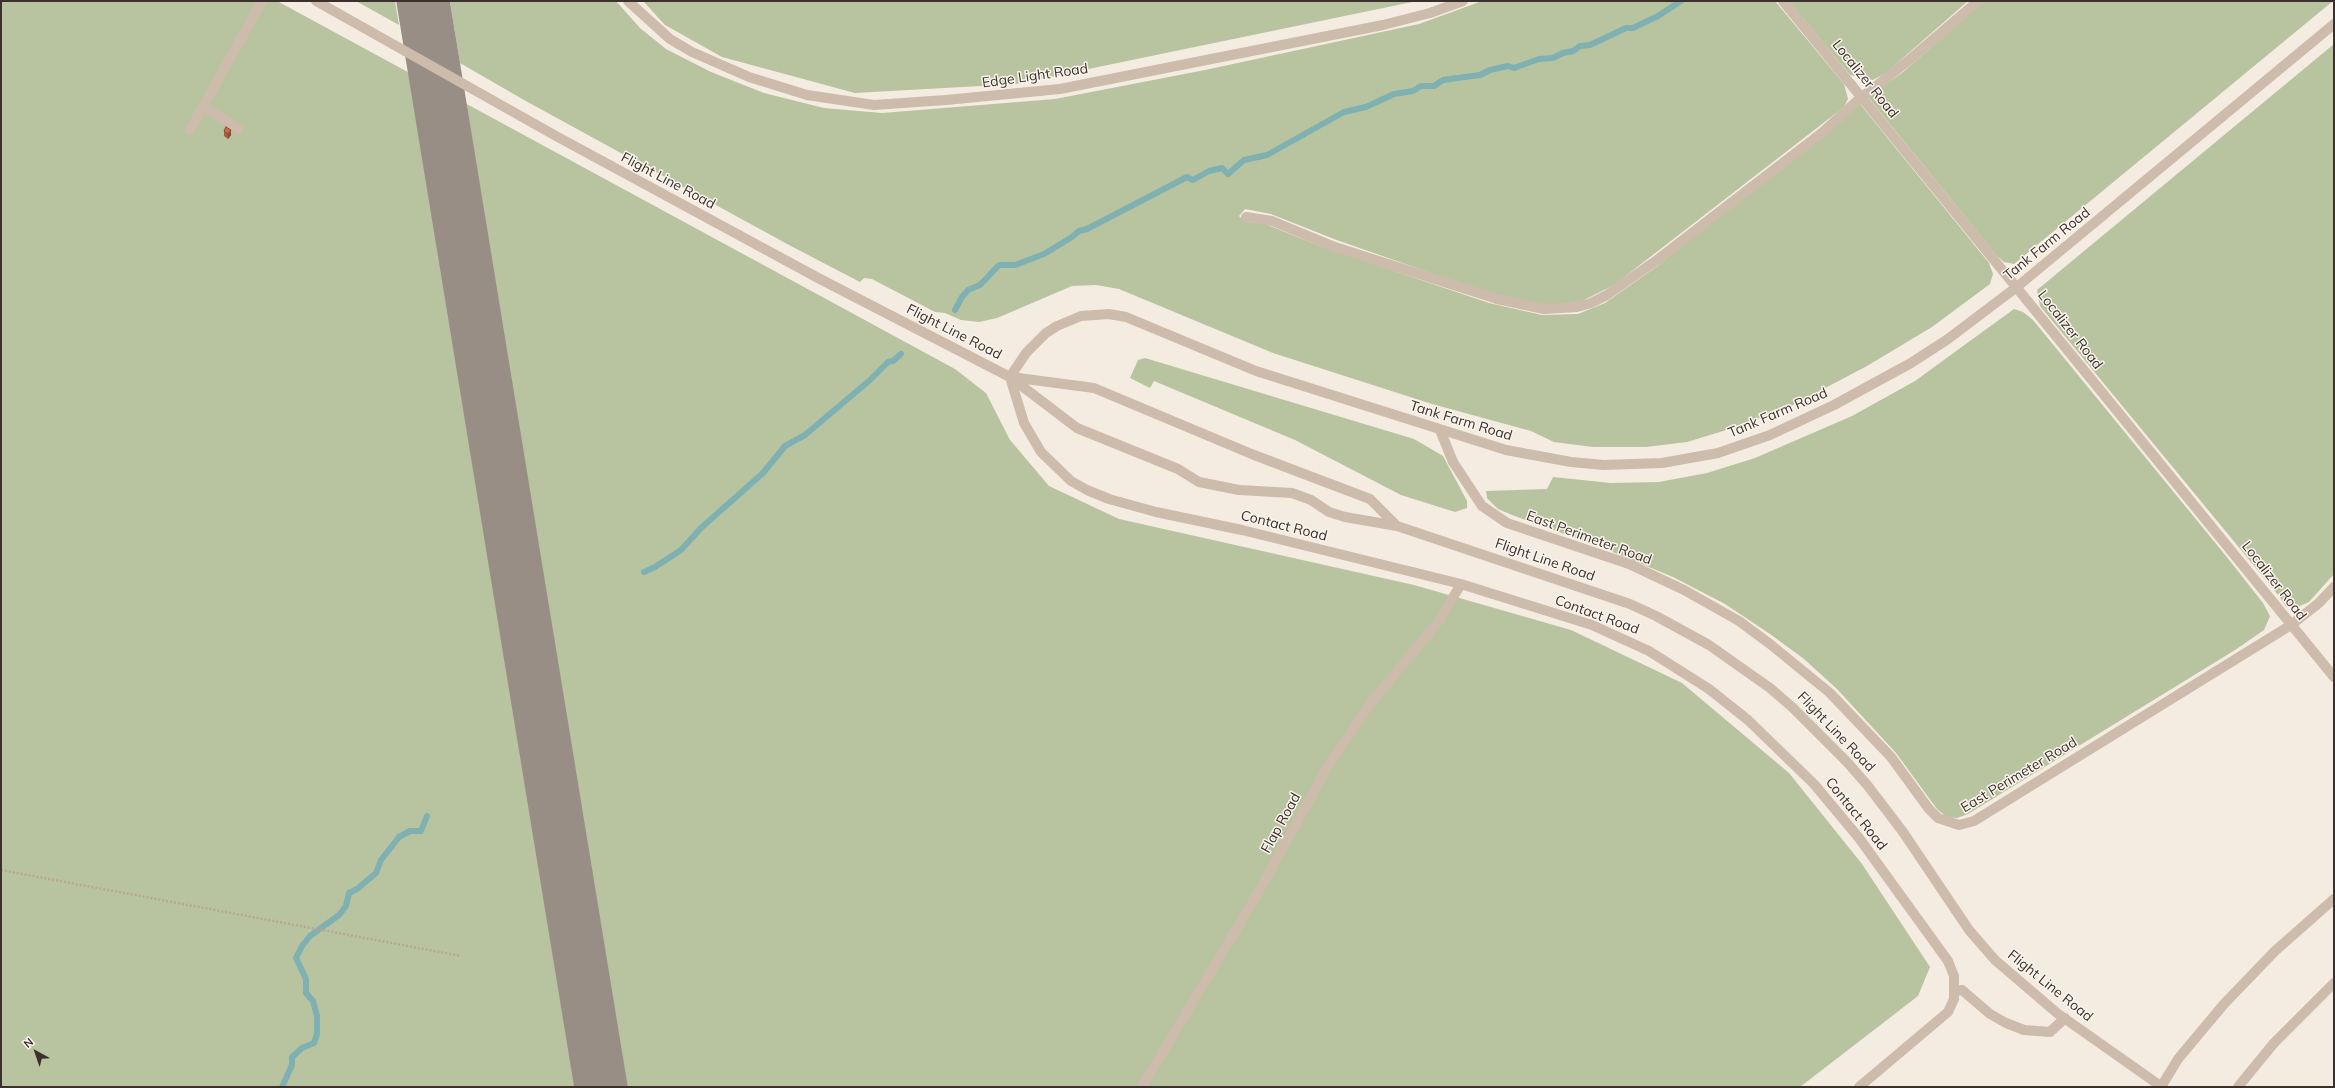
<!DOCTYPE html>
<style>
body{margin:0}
#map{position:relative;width:2335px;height:1088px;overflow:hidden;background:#f4ebe1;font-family:Mulish,sans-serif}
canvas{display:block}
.frame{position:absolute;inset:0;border:2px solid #3b302b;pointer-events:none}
.north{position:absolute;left:16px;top:1032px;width:40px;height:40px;-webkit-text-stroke:3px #fbf5ee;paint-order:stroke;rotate:320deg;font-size:11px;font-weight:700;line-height:16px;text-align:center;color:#3b302b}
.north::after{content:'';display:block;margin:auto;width:14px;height:18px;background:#3b302b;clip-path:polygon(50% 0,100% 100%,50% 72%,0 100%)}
</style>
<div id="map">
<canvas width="2335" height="1088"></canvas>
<div class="frame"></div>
<div class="north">N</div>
</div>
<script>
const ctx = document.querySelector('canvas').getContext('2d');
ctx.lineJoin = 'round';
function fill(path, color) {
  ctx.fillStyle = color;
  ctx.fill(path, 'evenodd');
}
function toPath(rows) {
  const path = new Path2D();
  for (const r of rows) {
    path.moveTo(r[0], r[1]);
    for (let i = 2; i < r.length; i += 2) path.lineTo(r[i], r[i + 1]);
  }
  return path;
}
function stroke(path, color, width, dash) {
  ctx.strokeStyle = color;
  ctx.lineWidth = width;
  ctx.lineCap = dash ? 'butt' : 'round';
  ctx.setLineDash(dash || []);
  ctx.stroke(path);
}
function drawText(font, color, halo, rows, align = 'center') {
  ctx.font = font + ' Mulish,sans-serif';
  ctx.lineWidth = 3;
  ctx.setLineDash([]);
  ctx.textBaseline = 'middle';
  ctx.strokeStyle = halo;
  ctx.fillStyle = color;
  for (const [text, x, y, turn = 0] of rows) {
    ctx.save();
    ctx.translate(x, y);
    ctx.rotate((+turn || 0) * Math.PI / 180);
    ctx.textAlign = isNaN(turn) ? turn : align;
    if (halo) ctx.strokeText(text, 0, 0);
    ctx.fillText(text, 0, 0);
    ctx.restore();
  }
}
const green = toPath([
 [1,1,277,1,955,369,986,393,1010,440,1049,486,1119,519,1414,585,1571,630,1682,683,1789,773,1862,864,1930,967,1918,996,1800,1087,1,1087],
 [356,1,395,1,399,25],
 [450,1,616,1,640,28,666,49,711,72,764,93,824,108,882,113,1055,99,1205,70,1419,24,1482,1,1775,1,1844,84,1848,99,1844,107,1614,285,1580,302,1550,305,1514,300,1465,285,1334,239,1271,214,1245,209,1239,216,1245,222,1265,224,1320,246,1489,303,1542,315,1578,314,1605,303,1656,267,1860,104,1989,263,1993,274,1990,284,1932,327,1867,366,1791,406,1733,428,1687,442,1646,447,1593,447,1554,442,1531,431,1432,404,1273,353,1119,289,1096,285,1072,286,997,318,979,322,961,320,945,313,935,312,872,279,864,278,860,282,789,245,524,100,460,63],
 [643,1,1417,1,1016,84,855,93,722,57,665,25],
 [1789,1,1968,1,1887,72,1873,80,1850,75],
 [1984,1,2333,1,2014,264,2004,262,1997,256,1868,97,1903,72],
 [2334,44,2334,574,2309,602,2295,608,2286,607,2279,596,2040,306,2037,290],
 [2014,309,2023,312,2033,320,2226,556,2263,603,2270,616,2264,630,2235,650,1968,814,1957,818,1947,817,1937,809,1896,753,1837,689,1804,659,1770,634,1725,604,1673,577,1603,548,1512,515,1498,509,1487,498,1486,491,1547,489,1553,477,1611,483,1659,482,1707,473,1755,458,1852,416,1915,381],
 [1145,358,1414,439,1443,456,1467,501,1467,508,1455,512,1401,495,1295,440,1154,381,1150,388,1130,378,1138,360]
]);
const stream = toPath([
 [955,310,962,297,968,290,980,285,999,265,1015,265,1044,254,1072,237,1079,231,1087,229,1187,177,1193,180,1209,171,1222,168,1228,174,1244,160,1267,155,1344,112,1366,107,1394,94,1413,91,1421,86,1434,86,1443,80,1480,75,1490,70,1508,66,1514,68,1539,59,1553,58,1563,53,1573,51,1580,46,1590,45,1626,28,1633,28,1658,16,1681,1],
 [644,572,655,567,681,550,701,528,763,473,785,446,805,435,870,380,888,362,893,361,901,354],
 [282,1087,292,1065,292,1057,302,1048,314,1043,317,1034,317,1016,313,1001,306,993,306,979,296,958,302,946,310,936,339,915,346,906,349,893,357,889,376,873,381,860,399,837,410,831,421,831,427,816]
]);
const taxiway = toPath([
 [423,1,601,1087]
]);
const path = toPath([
 [1,870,461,956]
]);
const lane = toPath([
 [316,1,556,136,820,279,1010,377,1077,428,1178,469,1199,482,1239,490,1292,493,1311,500,1329,512,1345,517,1397,526,1630,604,1656,616,1709,645,1770,688,1792,707,1848,763,1868,786,1903,832,1969,930,1995,960,2057,1013,2162,1087],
 [628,1,670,39,692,52,749,77,807,95,874,105,946,100,1060,89,1383,25,1430,13,1463,1],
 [1783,1,2334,677],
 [203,106,239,129],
 [190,130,262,1],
 [1246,217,1272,221,1335,247,1497,299,1544,309,1577,307,1591,303,1607,295,1657,260,1823,132,1857,101,1909,60,1978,1],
 [1010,377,1026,353,1046,333,1057,326,1081,316,1109,314,1126,317,1256,371,1506,450,1571,462,1604,465,1662,463,1718,453,1770,435,1834,405,1911,363,1948,339,2018,286,2334,24],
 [1010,377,1024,423,1041,452,1071,481,1087,490,1109,499,1156,512,1242,530,1461,584,1592,625,1649,651,1709,689,1748,720,1814,784,1859,838,1948,961,1954,976,1954,999,1948,1012,1859,1087],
 [1011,377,1094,388,1254,455,1370,499,1397,526],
 [1440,430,1453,462,1482,506,1507,523,1629,564,1684,590,1739,621,1770,644,1830,693,1891,757,1929,809,1938,818,1959,825,1974,821,2291,625,2319,603,2334,587],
 [1954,991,1962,990,1990,1014,2006,1023,2024,1030,2050,1032,2065,1018],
 [1142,1087,1259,891,1328,766,1370,704,1439,621,1461,584]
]);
const street = toPath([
 [2161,1087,2178,1059,2224,1004,2275,951,2334,899],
 [2238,1087,2274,1043,2334,983]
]);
const wall = toPath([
 [224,131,231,135,228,139,224,136]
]);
const shadedWall = toPath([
 [231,130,231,135,228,139,228,134]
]);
const building = toPath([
 [226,127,231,130,228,134,224,131,226,127]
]);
const streetNames = [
 ["Edge Light Road",1035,76,-8],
 ["Localizer Road",1865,79,51],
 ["Flight Line Road",668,181,28],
 ["Tank Farm Road",2047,244,-39],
 ["Localizer Road",2070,330,52],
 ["Flight Line Road",954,332,27],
 ["Tank Farm Road",1778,413,-23],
 ["Tank Farm Road",1461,421,17],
 ["Contact Road",1284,526,14],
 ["East Perimeter Road",1589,538,20],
 ["Flight Line Road",1545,560,19],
 ["Localizer Road",2274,581,52],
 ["Contact Road",1597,615,20],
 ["Flight Line Road",1836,732,46],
 ["East Perimeter Road",2019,775,-31],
 ["Contact Road",1856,814,51],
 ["Flap Road",1281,823,-61],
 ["Flight Line Road",2050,986,39]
];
fill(green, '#b8c4a0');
stroke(stream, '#7fb0b2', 6);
stroke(taxiway, '#988e86', 53);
stroke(path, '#b9a596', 2.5, [2, 2]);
stroke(lane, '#cdbbac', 10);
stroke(street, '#cdbbac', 10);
fill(wall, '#ac5a40');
fill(shadedWall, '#8c4a34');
fill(building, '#c8694b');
stroke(building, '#8c4a34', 1);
drawText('14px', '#3b302b', '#fbf5ee', streetNames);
</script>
